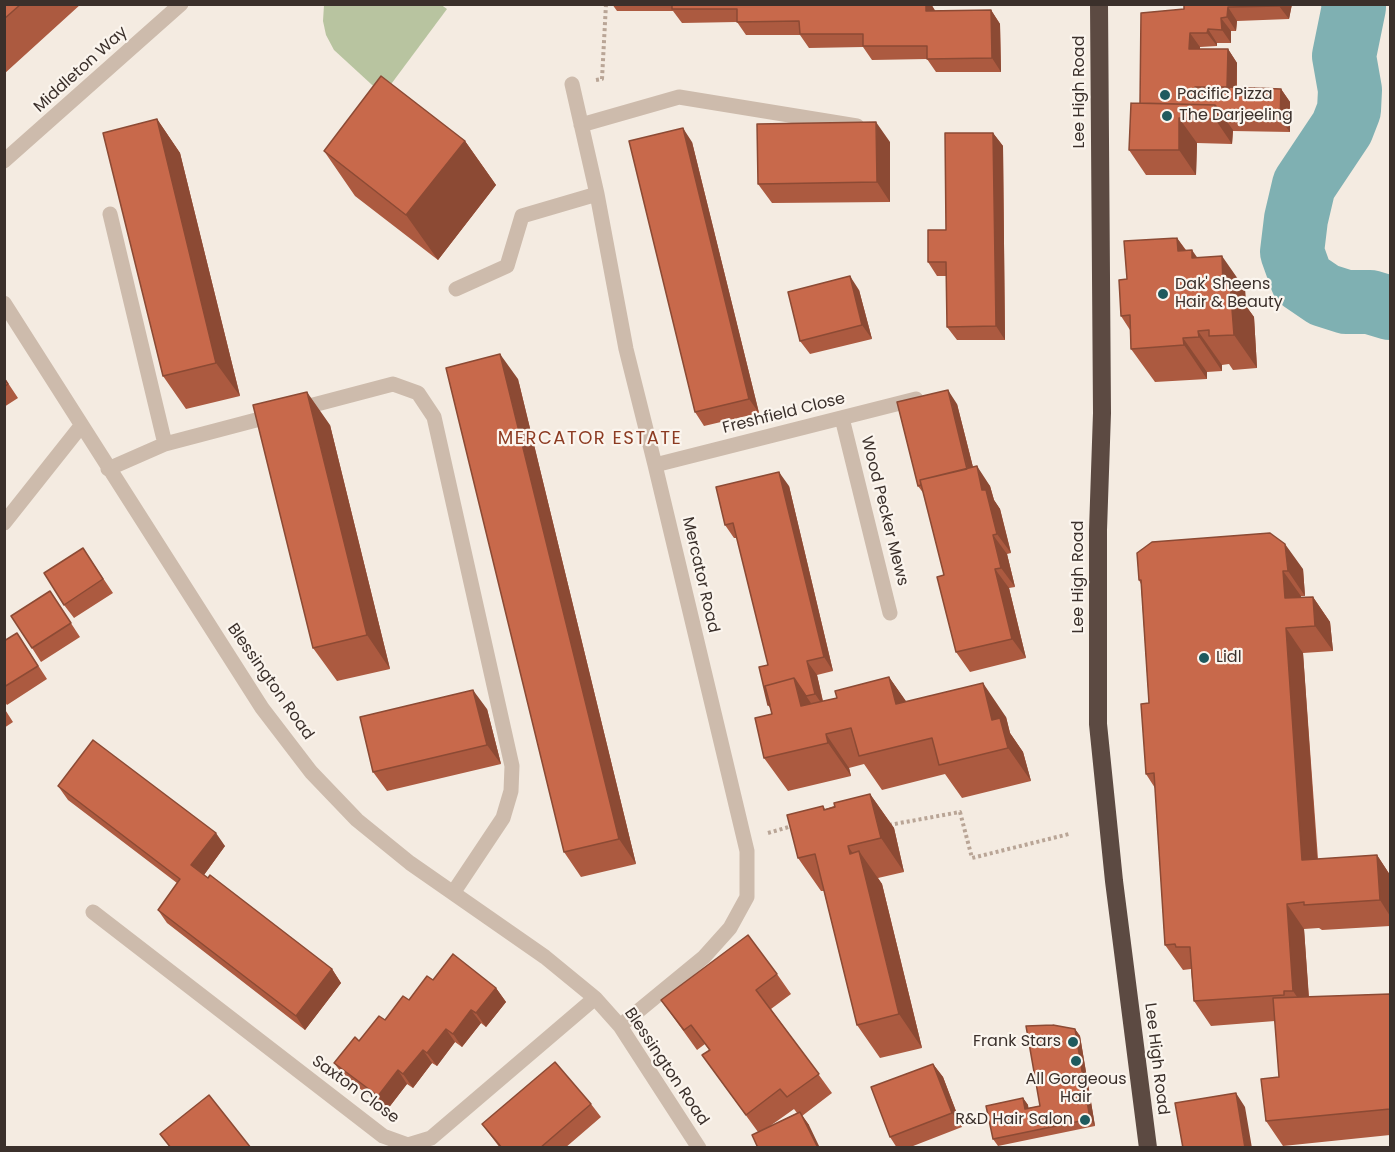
<!DOCTYPE html>
<style>
body{margin:0}
#map{position:relative;width:1395px;height:1152px;overflow:hidden;background:#f4ebe1;font-family:Poppins,sans-serif}
canvas{display:block}
.frame{position:absolute;inset:0;border:6px solid #3b302b;pointer-events:none}
</style>
<div id="map">
<canvas width="1395" height="1152"></canvas>
<div class="frame"></div>
</div>
<script>
const ctx = document.querySelector('canvas').getContext('2d');
ctx.lineJoin = 'round';
function fill(path, color) {
  ctx.fillStyle = color;
  ctx.fill(path, 'evenodd');
}
function toPath(rows) {
  const path = new Path2D();
  for (const r of rows) {
    path.moveTo(r[0], r[1]);
    for (let i = 2; i < r.length; i += 2) path.lineTo(r[i], r[i + 1]);
  }
  return path;
}
function stroke(path, color, width, dash) {
  ctx.strokeStyle = color;
  ctx.lineWidth = width;
  ctx.lineCap = dash ? 'butt' : 'round';
  ctx.setLineDash(dash || []);
  ctx.stroke(path);
}
function drawText(font, color, halo, rows, align = 'center') {
  ctx.font = font + ' Poppins,sans-serif';
  ctx.lineWidth = 4.5;
  ctx.setLineDash([]);
  ctx.textBaseline = 'middle';
  ctx.strokeStyle = halo;
  ctx.fillStyle = color;
  for (const [text, x, y, turn = 0] of rows) {
    ctx.save();
    ctx.translate(x, y);
    ctx.rotate((+turn || 0) * Math.PI / 180);
    ctx.textAlign = isNaN(turn) ? turn : align;
    if (halo) ctx.strokeText(text, 0, 0);
    ctx.fillText(text, 0, 0);
    ctx.restore();
  }
}
const green = toPath([
 [440,4,447,9,383,95,334,50,326,35,323,21,324,5]
]);
const river = toPath([
 [1353,4,1354,7,1344,56,1350,90,1349,110,1342,128,1304,185,1296,219,1292,252,1302,280,1324,295,1346,302,1370,302,1390,308]
]);
const path = toPath([
 [596,80,602,79,606,4],
 [889,825,960,812,972,858,1069,834],
 [768,833,792,826]
]);
const minor = toPath([
 [572,84,597,194,626,349,655,465,747,851,747,897,730,928,704,957,620,1026],
 [581,125,679,97,857,126],
 [4,161,181,4],
 [110,214,165,444],
 [456,289,507,266,522,216,597,194],
 [4,303,262,708,311,772,357,820,410,863,545,957,595,998,620,1026,699,1148],
 [842,418,890,613],
 [655,465,916,399],
 [108,469,165,444,393,384,418,393,434,417,512,766,511,791,503,818,453,893],
 [4,523,81,426],
 [93,912,383,1136,408,1145,431,1138,595,998]
]);
const highway = toPath([
 [1099,4,1102,413,1098,530,1098,724,1114,881,1148,1148]
]);
const wall = toPath([
 [4,4,81,4,4,74],
 [612,4,931,4,935,11,991,10,1000,24,1001,72,936,72,927,59,872,60,863,47,809,48,800,35,746,35,737,22,682,23,673,11,617,11],
 [1184,4,1292,4,1289,19,1237,21,1236,31,1231,31,1231,43,1217,43,1217,46,1200,47,1200,49,1228,49,1237,63,1237,87,1281,89,1290,102,1290,132,1233,131,1232,144,1197,143,1196,175,1146,175,1129,150,1140,103,1184,9],
 [157,119,180,153,240,396,186,409,163,376],
 [993,133,1003,146,1005,340,957,340,947,327,947,276,937,276,928,262,946,230],
 [465,141,496,185,438,260,355,196,324,151],
 [692,142,759,413,704,426,695,412],
 [890,142,890,202,772,203,758,184],
 [1177,238,1186,250,1245,289,1246,306,1254,317,1257,368,1233,370,1229,364,1222,365,1222,371,1207,372,1207,379,1155,382,1131,349,1130,330,1121,316,1127,279],
 [859,290,872,339,810,354,800,341],
 [4,377,18,398,4,407],
 [518,379,636,864,581,877,564,852],
 [957,404,973,467,990,486,994,500,1000,509,1011,553,1007,554,1015,587,1009,588,1026,658,970,672,956,652,944,575,924,494,918,486],
 [330,425,390,669,337,681,313,648],
 [789,486,833,671,817,675,823,701,837,698,889,677,906,702,1006,717,1010,733,1023,752,1031,781,962,798,945,774,882,790,864,764,849,768,851,776,788,791,764,758,772,714,771,709,768,705,768,665,737,538,734,538,725,525],
 [83,548,113,593,74,618,64,605],
 [1303,569,1305,596,1301,596,1301,597,1313,597,1330,622,1333,651,1303,653,1318,859,1377,855,1390,875,1390,926,1322,930,1319,928,1304,929,1309,997,1390,994,1390,1135,1283,1146,1266,1121,1279,1077,1275,1021,1211,1026,1194,1001,1191,969,1183,970,1165,945,1155,788,1146,774,1149,703,1141,584,1139,580],
 [50,591,80,637,41,662,32,648],
 [17,633,47,679,7,705,4,701,4,641],
 [4,708,13,722,4,728],
 [487,709,501,764,387,791,373,772],
 [58,786,225,846,204,875,332,969,341,983,305,1030,167,923,158,910,177,883,68,800],
 [870,794,894,828,904,872,878,878,882,884,922,1048,880,1058,857,1025,824,891,821,891,798,858,823,806,825,809],
 [777,974,791,994,771,1009,832,1093,802,1116,809,1125,758,1132,702,1055,709,1050,705,1044,697,1050,661,1000],
 [794,1109,797,1113,770,1126],
 [433,980,496,988,506,1002,486,1027,481,1023,462,1047,455,1042,437,1066,432,1063,413,1088,407,1084,387,1110,344,1076,334,1063,359,1041],
 [1075,1029,1080,1036,1095,1126,998,1146,993,1139,1023,1098,1028,1105,1028,1108,1040,1106],
 [933,1064,943,1077,962,1127,908,1148,897,1148,890,1137],
 [591,1104,601,1117,565,1148,500,1148,482,1124]
]);
const shadedWall = toPath([
 [926,4,931,4,936,12,926,11],
 [1279,4,1292,4,1289,19,1279,6],
 [1228,7,1237,21,1236,31,1227,17],
 [991,10,1000,24,1001,72,992,58],
 [1221,18,1231,31,1231,43,1222,30],
 [1208,29,1217,43,1217,46,1207,33],
 [1190,33,1200,47,1199,62,1189,49],
 [1228,49,1237,63,1236,100,1227,87],
 [1281,89,1290,102,1290,132,1280,119],
 [1215,105,1233,130,1232,144,1215,119],
 [1179,118,1197,143,1196,175,1179,150],
 [157,119,180,153,240,396,216,363],
 [876,122,890,142,890,202,877,182],
 [683,128,692,142,759,413,749,399],
 [993,133,1003,146,1005,340,996,326],
 [465,141,496,185,438,260,406,215],
 [1177,238,1200,271,1178,251],
 [1192,250,1215,283,1192,258],
 [1222,256,1245,289,1246,306,1254,317,1257,368,1234,335,1223,284],
 [850,276,859,290,872,339,862,325],
 [1198,331,1222,365,1222,371,1199,337],
 [1183,338,1207,372,1207,379,1184,345],
 [500,354,518,379,636,864,619,839],
 [948,390,957,404,978,487,969,474],
 [307,392,330,425,390,669,367,635],
 [977,466,990,486,994,500,1000,509,1011,553,997,534,982,490],
 [779,472,789,486,833,671,824,657],
 [993,535,1007,554,1015,587,1001,568],
 [1285,544,1303,569,1305,596,1288,571],
 [995,569,1009,588,1026,658,1012,639],
 [1283,571,1301,596,1303,623,1285,598],
 [1313,597,1330,622,1333,651,1315,626],
 [1286,628,1303,653,1319,885,1302,860],
 [807,661,817,675,824,707,815,694],
 [889,677,913,711,896,704],
 [794,678,817,712,801,706],
 [983,683,1006,717,1010,733,1023,752,1031,781,1008,748,992,720],
 [473,690,487,709,501,764,487,745],
 [826,734,849,768,851,776,828,743],
 [870,794,894,828,904,872,881,838],
 [216,833,225,846,201,879,191,865],
 [848,846,863,869,859,851,882,884,922,1048,899,1014],
 [1377,855,1390,875,1390,916,1380,900],
 [1287,904,1304,929,1310,1016,1293,991],
 [332,969,341,983,305,1030,296,1016],
 [496,988,506,1002,486,1027,476,1013],
 [471,1010,481,1023,462,1047,453,1034],
 [446,1029,455,1042,437,1066,427,1053],
 [1075,1029,1080,1036,1095,1126,1090,1119],
 [423,1050,432,1063,413,1088,403,1074],
 [933,1064,943,1077,962,1127,952,1113],
 [398,1070,407,1084,387,1110,378,1096],
 [1236,1093,1245,1107,1252,1148,1245,1148],
 [1023,1098,1028,1105,1030,1115,1025,1109],
 [800,1112,809,1125,820,1148,818,1148]
]);
const building = toPath([
 [4,4,21,4,4,19,4,4],
 [672,4,926,4,926,11,991,10,992,58,927,59,927,46,863,46,863,34,800,34,799,21,737,22,737,9,672,9,672,4],
 [1184,4,1279,4,1279,6,1228,7,1227,17,1221,18,1222,30,1208,29,1207,33,1190,33,1189,49,1228,49,1227,87,1195,87,1195,92,1229,93,1229,87,1281,89,1280,119,1224,117,1215,105,1140,103,1141,13,1184,9,1184,4],
 [381,76,465,141,406,215,324,151,381,76],
 [1131,103,1215,105,1215,119,1179,118,1179,150,1129,150,1131,103],
 [157,119,216,363,163,376,103,133,157,119],
 [876,122,877,182,758,184,757,124,876,122],
 [683,128,749,399,695,412,629,141,683,128],
 [945,133,993,133,996,326,947,327,946,262,928,262,928,230,946,230,945,133],
 [1177,238,1178,251,1192,250,1192,258,1222,256,1223,284,1230,283,1234,335,1209,336,1209,330,1198,331,1199,337,1183,338,1184,345,1131,349,1130,315,1121,316,1119,280,1127,279,1124,241,1177,238],
 [850,276,862,325,800,341,788,292,850,276],
 [500,354,619,839,564,852,446,368,500,354],
 [4,378,8,384,4,387,4,378],
 [948,390,967,469,920,480,921,485,918,486,897,402,948,390],
 [307,392,367,635,313,648,253,405,307,392],
 [977,466,982,490,986,490,997,534,993,535,1001,568,995,569,1012,639,956,652,937,577,944,575,920,480,977,466],
 [779,472,824,657,807,661,815,694,806,696,794,678,765,686,770,705,768,705,759,667,768,665,733,523,725,525,716,487,779,472],
 [1270,533,1285,544,1288,571,1283,571,1285,598,1313,597,1315,626,1286,628,1302,860,1377,855,1380,900,1304,905,1304,902,1287,904,1293,991,1284,991,1284,995,1194,1001,1190,947,1176,947,1175,944,1165,945,1154,773,1146,774,1141,704,1149,703,1141,580,1139,580,1137,553,1152,542,1270,533],
 [83,548,103,579,64,605,44,573,83,548],
 [50,591,71,623,32,648,11,616,50,591],
 [17,633,38,666,4,687,4,641,17,633],
 [889,677,896,704,983,683,992,720,1000,718,1008,748,939,765,932,738,859,756,851,728,826,734,828,743,764,758,755,718,772,714,765,686,794,678,801,706,837,698,835,691,889,677],
 [473,690,487,745,373,772,360,717,473,690],
 [93,740,216,833,191,865,208,878,210,875,332,969,296,1016,158,910,180,879,58,786,93,740],
 [870,794,881,838,848,846,850,854,859,851,899,1014,857,1025,815,854,798,858,787,815,823,806,824,810,835,807,834,803,870,794],
 [748,935,777,974,756,990,819,1074,787,1097,780,1089,746,1115,702,1055,710,1050,691,1025,684,1030,661,1000,748,935],
 [453,954,496,988,476,1013,471,1010,453,1034,446,1029,427,1053,423,1050,403,1074,398,1070,378,1096,334,1063,355,1037,359,1041,379,1016,385,1020,403,996,409,1000,427,976,433,980,453,954],
 [1390,994,1390,1109,1266,1121,1261,1079,1279,1077,1273,998,1390,994],
 [1053,1025,1075,1029,1090,1119,993,1139,986,1106,1023,1098,1025,1109,1040,1106,1026,1026,1053,1025],
 [555,1062,591,1104,540,1148,502,1148,482,1124,555,1062],
 [933,1064,952,1113,890,1137,871,1087,933,1064],
 [1236,1093,1245,1148,1183,1148,1175,1103,1236,1093],
 [209,1095,251,1148,171,1148,160,1134,209,1095],
 [800,1112,818,1148,758,1148,752,1135,800,1112]
]);
const markers = [
 [1165,95,6,"#1f5a5e"],
 [1167,116,6,"#1f5a5e"],
 [1163,294,6,"#1f5a5e"],
 [1204,658,6,"#1f5a5e"],
 [1073,1042,6,"#1f5a5e"],
 [1076,1061,6,"#1f5a5e"],
 [1085,1120,6,"#1f5a5e"]
];
const streetNames = [
 ["Middleton Way",81,70,-42],
 ["Lee High Road",1080,92,-90],
 ["Freshfield Close",784,414,-14],
 ["Wood Pecker Mews",884,511,76],
 ["Mercator Road",700,575,77],
 ["Lee High Road",1079,577,-90],
 ["Blessington Road",270,682,55],
 ["Lee High Road",1156,1059,83],
 ["Blessington Road",666,1067,56],
 ["Saxton Close",355,1090,36]
];
const poiNames = [
 ["Pacific Pizza",1177,95],
 ["The Darjeeling",1179,116],
 ["Dak' Sheens",1175,285],
 ["Hair & Beauty",1175,303],
 ["Lidl",1216,658],
 ["Frank Stars",1061,1042,"right"],
 ["All Gorgeous",1076,1080,"center"],
 ["Hair",1076,1098,"center"],
 ["R&D Hair Salon",1073,1120,"right"]
];
const neighbourhoodNames = [
 ["MERCATOR ESTATE",590,439]
];
fill(green, '#b8c4a0');
stroke(river, '#7fb0b2', 64);
stroke(path, '#b9a596', 4, [3, 3]);
stroke(minor, '#cdbbac', 15);
stroke(highway, '#5c4a42', 18);
fill(wall, '#ac5a40');
fill(shadedWall, '#8c4a34');
fill(building, '#c8694b');
stroke(building, '#8c4a34', 1.5);
for (const [x, y, r, color] of markers) {
  const dot = new Path2D();
  dot.arc(x, y, r, 0, 2 * Math.PI);
  ctx.fillStyle = color;
  ctx.fill(dot);
  stroke(dot, '#fbf5ee', 2);
}
drawText('16px', '#3b302b', '#fbf5ee', streetNames);
drawText('16px', '#3b302b', '#fbf5ee', poiNames, 'left');
ctx.letterSpacing = '1.5px';
drawText('18px', '#8c3b22', '#fbf5ee', neighbourhoodNames);
ctx.letterSpacing = '0px';
</script>
